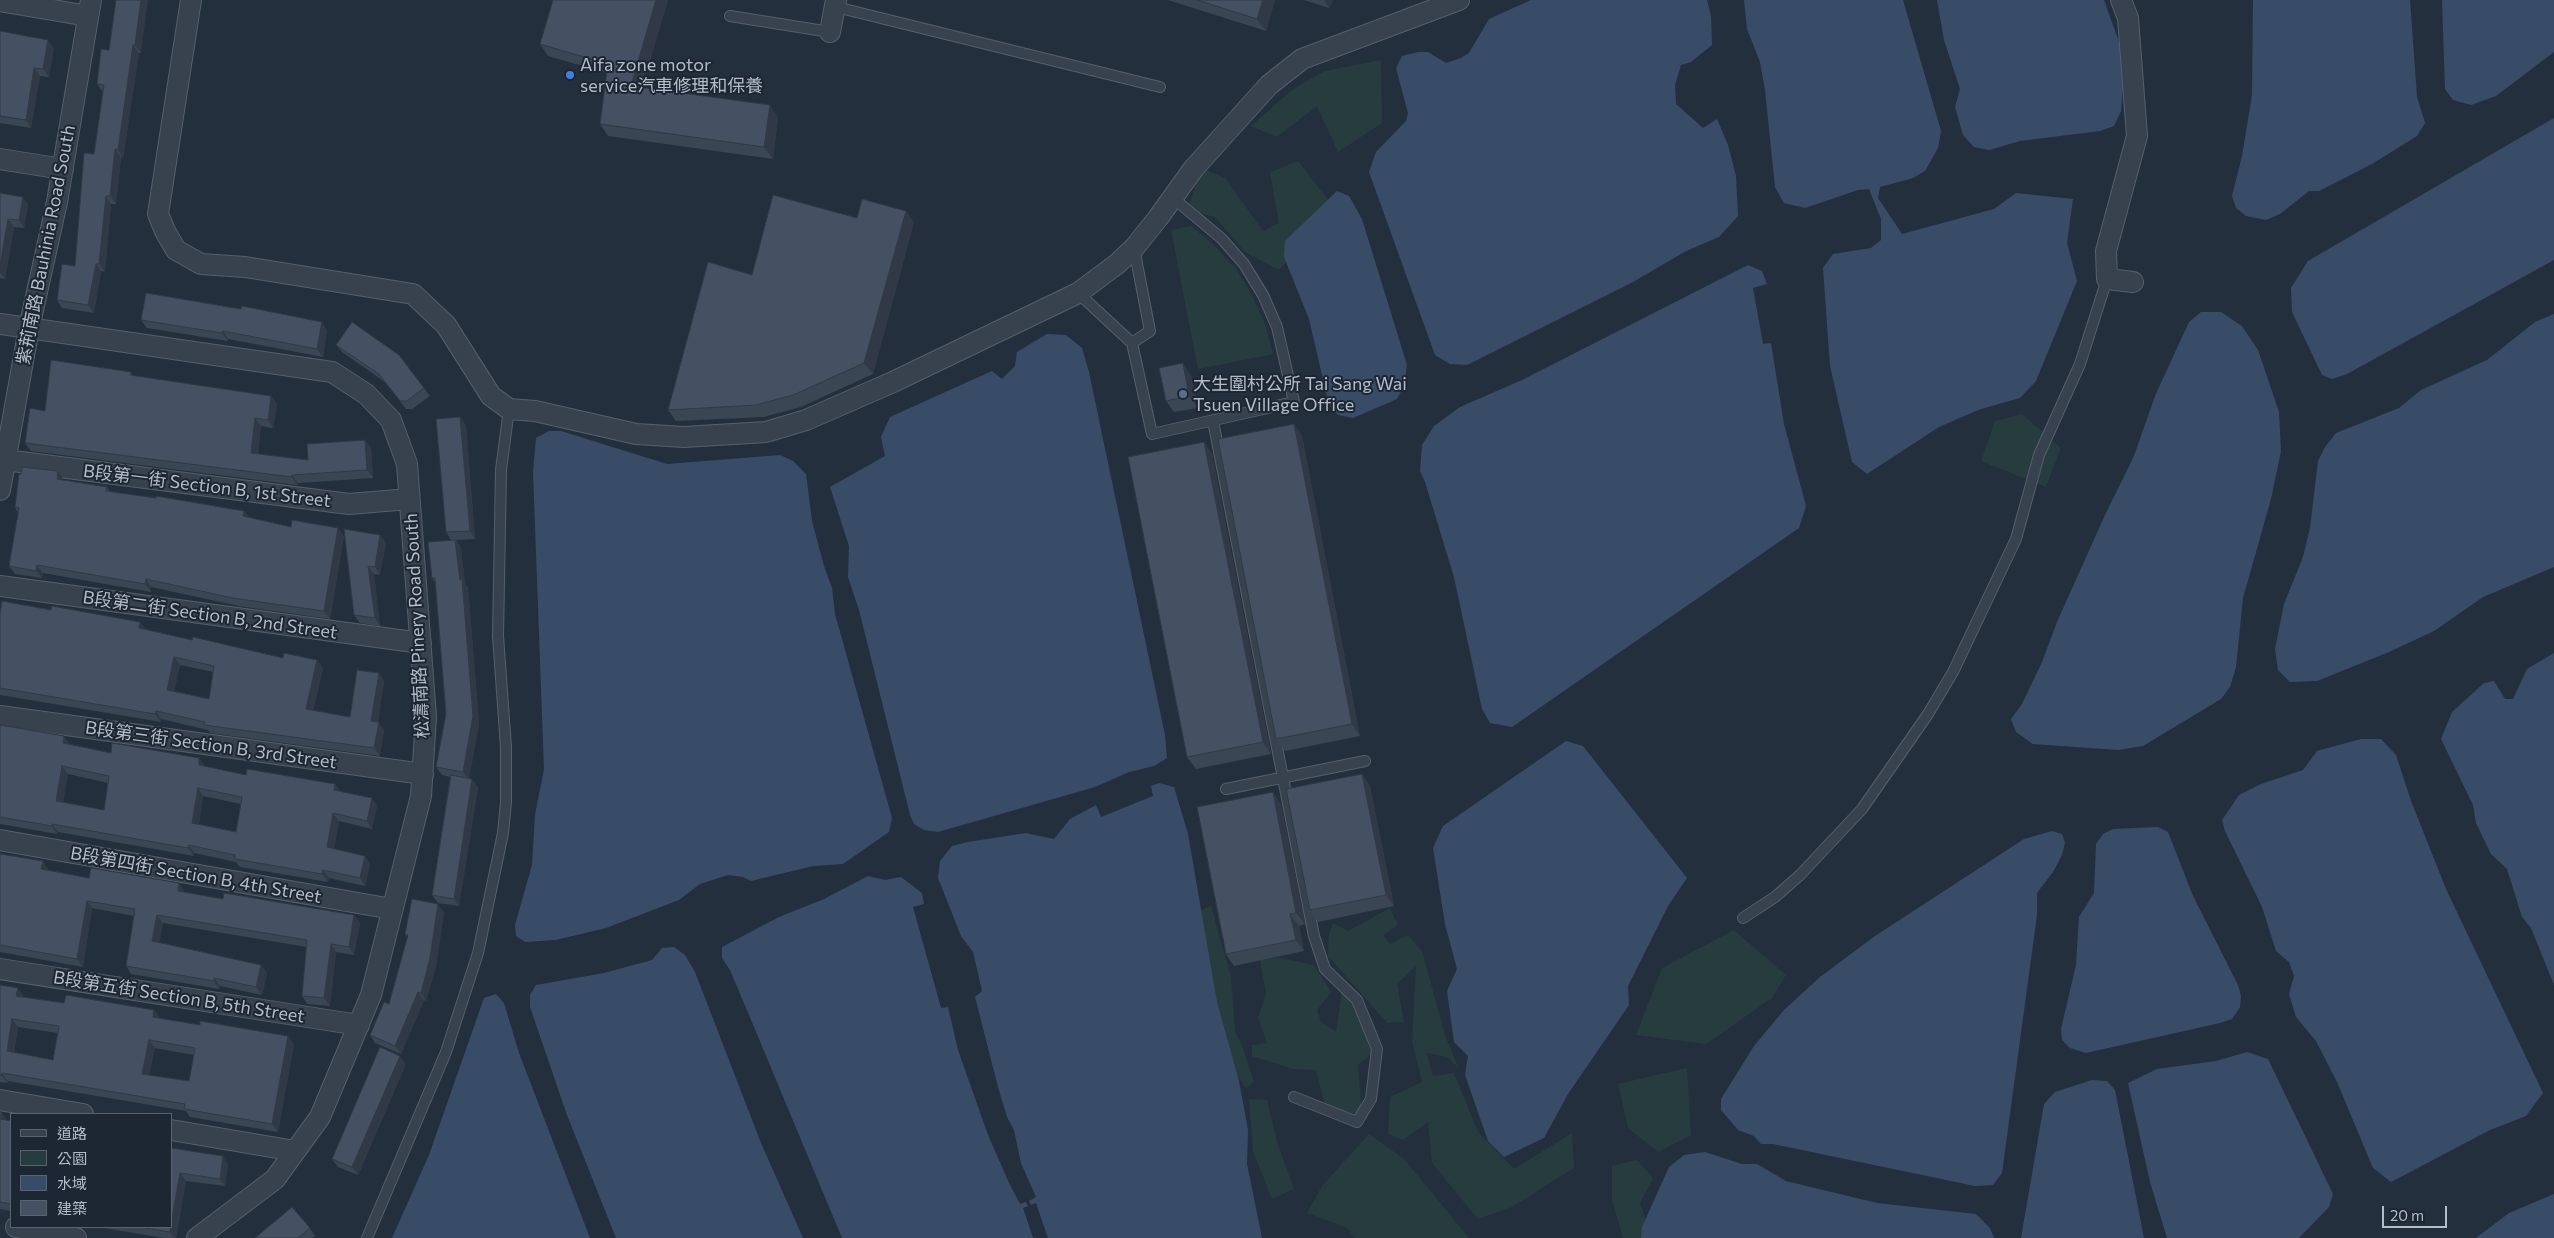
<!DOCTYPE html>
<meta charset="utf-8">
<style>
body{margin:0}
#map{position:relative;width:2554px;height:1238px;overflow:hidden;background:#242f3e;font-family:Commissioner,"Noto Sans TC",sans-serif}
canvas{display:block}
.legend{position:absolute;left:10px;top:1113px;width:162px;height:115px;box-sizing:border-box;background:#1d2633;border:1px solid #59626f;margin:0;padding:6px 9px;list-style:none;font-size:15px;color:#b4bcc9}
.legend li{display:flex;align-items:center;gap:10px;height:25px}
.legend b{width:25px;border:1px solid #59626f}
.scale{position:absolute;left:2382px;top:1206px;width:65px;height:22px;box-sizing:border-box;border:2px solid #b4bcc9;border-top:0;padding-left:6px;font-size:15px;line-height:18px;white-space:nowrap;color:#b4bcc9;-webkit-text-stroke:4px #1d2633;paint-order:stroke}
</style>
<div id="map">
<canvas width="2554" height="1238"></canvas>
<ul class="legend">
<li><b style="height:6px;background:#38414e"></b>道路</li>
<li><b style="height:14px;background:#263c3f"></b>公園</li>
<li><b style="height:14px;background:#394c67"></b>水域</li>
<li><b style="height:14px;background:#455162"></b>建築</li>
</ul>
<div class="scale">20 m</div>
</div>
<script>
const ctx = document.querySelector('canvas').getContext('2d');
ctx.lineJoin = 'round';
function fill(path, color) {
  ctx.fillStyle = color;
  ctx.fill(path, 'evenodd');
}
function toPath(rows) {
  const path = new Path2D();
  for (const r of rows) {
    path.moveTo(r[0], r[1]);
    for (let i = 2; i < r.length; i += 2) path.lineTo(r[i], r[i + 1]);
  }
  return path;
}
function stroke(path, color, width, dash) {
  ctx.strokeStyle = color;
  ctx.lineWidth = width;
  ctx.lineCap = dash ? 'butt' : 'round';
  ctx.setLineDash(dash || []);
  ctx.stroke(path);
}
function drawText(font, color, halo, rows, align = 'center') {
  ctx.font = font + ' Commissioner,"Noto Sans TC",sans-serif';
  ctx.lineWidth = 4;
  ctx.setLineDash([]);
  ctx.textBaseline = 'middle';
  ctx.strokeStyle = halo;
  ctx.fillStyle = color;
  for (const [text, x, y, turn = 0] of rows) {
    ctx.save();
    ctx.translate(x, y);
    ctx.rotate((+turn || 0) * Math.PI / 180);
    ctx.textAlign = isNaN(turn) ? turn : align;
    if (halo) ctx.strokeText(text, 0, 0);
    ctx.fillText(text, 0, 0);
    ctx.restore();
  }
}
const green = toPath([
 [1381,60,1382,123,1338,152,1317,106,1277,137,1251,126,1293,89,1325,71],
 [1298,161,1335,209,1279,270,1245,252,1215,217,1187,210,1202,168,1226,179,1263,231,1279,223,1270,172],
 [1191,226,1215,246,1236,269,1252,295,1265,324,1273,354,1198,369,1171,230],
 [2022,414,2061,448,2046,487,1981,461,1995,421],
 [1211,906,1231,977,1235,1032,1242,1045,1254,1082,1246,1088,1226,1060,1195,912],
 [1390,908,1398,925,1383,935,1390,944,1408,935,1422,951,1445,1035,1459,1069,1448,1057,1427,1053,1433,1076,1454,1073,1478,1132,1514,1169,1572,1133,1574,1168,1512,1207,1478,1219,1432,1163,1428,1122,1403,1140,1388,1134,1390,1097,1422,1082,1412,1041,1416,966,1397,984,1404,1022,1387,1023,1328,956,1329,934,1333,923,1348,931],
 [1734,930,1786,975,1772,998,1706,1044,1636,1035,1662,968],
 [1280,958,1314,965,1331,992,1317,1010,1321,1022,1336,1032,1342,990,1361,1010,1377,1049,1358,1065,1362,1114,1326,1110,1316,1070,1293,1069,1252,1056,1252,1045,1267,1043,1258,1018,1266,993,1260,960],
 [1687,1068,1691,1135,1658,1152,1628,1128,1618,1084],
 [1249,1099,1267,1100,1278,1145,1294,1189,1272,1199,1253,1151],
 [1369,1134,1404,1159,1469,1238,1355,1238,1347,1228,1307,1213,1322,1186],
 [1637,1160,1653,1178,1640,1203,1652,1238,1623,1238,1612,1200,1612,1166]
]);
const water = toPath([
 [1531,0,1707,0,1711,16,1712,45,1691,62,1681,65,1675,85,1676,104,1703,128,1717,119,1728,145,1736,176,1738,216,1719,237,1686,251,1633,282,1467,365,1450,364,1435,355,1369,172,1376,152,1406,121,1408,113,1396,68,1402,56,1418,52,1428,52,1446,63,1461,58,1469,53,1489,19],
 [1744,0,1903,0,1941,131,1938,148,1925,171,1913,178,1880,187,1878,198,1902,234,1994,209,2016,193,2073,199,2067,243,2077,281,2036,381,2020,398,1978,410,1939,427,1867,474,1852,462,1830,366,1823,268,1833,254,1871,248,1881,240,1881,219,1869,189,1858,190,1805,208,1784,203,1775,187,1765,90,1760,62,1747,29],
 [1937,0,2104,0,2125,59,2121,111,2114,126,2100,131,2020,141,1989,150,1974,147,1963,135,1955,107,1960,89,1944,40],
 [2253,0,2410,0,2417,97,2425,123,2417,136,2372,164,2319,191,2309,191,2280,214,2266,220,2246,216,2236,208,2232,196,2242,156,2252,95],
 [2442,0,2554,0,2554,52,2496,96,2471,105,2453,100,2445,89],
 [2554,118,2554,260,2347,374,2332,379,2322,375,2292,312,2291,288,2308,261],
 [1337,191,1349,196,1362,219,1407,365,1404,386,1397,399,1353,418,1338,415,1329,405,1309,319,1284,257,1285,241],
 [1748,265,1762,271,1767,284,1753,288,1763,344,1771,343,1784,424,1806,506,1799,528,1512,727,1490,723,1482,709,1454,577,1425,482,1420,471,1422,445,1434,426,1460,407,1522,380],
 [2201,312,2221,312,2242,326,2258,350,2279,412,2281,451,2271,499,2243,598,2236,667,2230,687,2221,699,2143,746,2118,750,2033,744,2016,732,2011,719,2022,704,2042,662,2057,622,2105,515,2134,456,2155,396,2189,322],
 [2554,314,2554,567,2483,597,2434,631,2389,652,2317,681,2290,682,2278,670,2275,649,2284,604,2303,557,2310,528,2318,461,2325,447,2336,433,2399,408,2421,390,2487,360,2535,322],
 [1047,334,1066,335,1082,348,1089,372,1165,735,1167,758,1154,766,1129,772,1095,787,938,832,924,830,914,824,910,815,859,610,848,577,849,546,830,487,885,456,881,437,890,417,992,371,1002,379,1015,366,1017,352],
 [549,431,561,431,667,464,780,455,793,461,806,474,812,521,824,566,832,588,835,614,892,818,889,832,843,864,813,866,751,881,743,877,728,875,700,884,679,900,606,928,556,940,525,942,516,936,515,925,532,865,535,815,544,769,533,472,536,438],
 [2554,653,2554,985,2531,928,2522,917,2507,869,2491,854,2476,823,2473,805,2441,739,2452,712,2484,683,2494,681,2505,699,2513,699,2527,669],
 [2361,739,2381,739,2396,755,2411,801,2446,889,2543,1093,2526,1116,2490,1130,2391,1182,2373,1168,2337,1082,2316,1041,2296,1017,2289,994,2294,976,2289,962,2276,951,2262,907,2225,831,2222,820,2239,795,2261,784,2303,770,2317,751],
 [1566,741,1583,746,1687,878,1668,906,1628,986,1629,1005,1568,1094,1544,1138,1504,1157,1488,1141,1465,1075,1468,1056,1454,1042,1447,991,1457,969,1445,924,1433,848,1443,826],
 [1159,783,1174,787,1188,834,1217,1002,1239,1081,1248,1130,1247,1164,1262,1238,1048,1238,1036,1203,1031,1205,1029,1201,1036,1197,1021,1163,1014,1130,1007,1117,998,1087,975,997,982,991,973,952,961,936,938,878,940,861,952,846,968,842,1026,833,1054,839,1070,819,1096,805,1101,817,1153,796,1151,786],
 [2158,827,2168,832,2193,896,2238,985,2241,996,2240,1007,2232,1019,2220,1023,2086,1053,2070,1048,2062,1040,2061,1029,2076,965,2079,917,2094,893,2096,844,2103,834,2113,829],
 [2052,831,2062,834,2065,843,2062,855,2053,872,2037,893,2037,915,2002,1173,1993,1185,1975,1186,1773,1144,1761,1144,1754,1136,1738,1130,1721,1110,1721,1099,1754,1046,1784,1010,1820,977,1875,936,2024,839],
 [868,876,885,880,901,877,922,893,924,904,913,907,941,1008,948,1007,958,1050,988,1135,1009,1183,1020,1204,1026,1202,1028,1206,1023,1208,1033,1238,842,1238,754,1027,730,970,722,958,722,947,779,917,824,899],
 [674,947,685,955,695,972,761,1143,803,1238,616,1238,567,1115,530,1007,530,995,536,985,604,973,652,960,662,948],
 [496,994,504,1003,519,1053,590,1238,392,1238,429,1155,484,998],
 [2247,1052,2268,1059,2333,1194,2329,1207,2299,1238,2167,1238,2150,1182,2128,1083,2157,1069,2216,1061],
 [2092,1080,2107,1081,2115,1090,2144,1238,2021,1238,2044,1104,2055,1092],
 [1705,1152,1742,1164,1757,1164,1786,1181,1877,1203,1976,1214,1990,1228,1994,1238,1641,1238,1642,1227,1669,1167,1684,1155],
 [2554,1194,2554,1238,2476,1238,2509,1213]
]);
const service = toPath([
 [836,7,1160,87],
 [730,16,830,32],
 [1078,293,1132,343,1152,434,1294,402,1277,327,1263,295,1244,264,1221,238,1173,198],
 [1132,343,1150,331,1134,248],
 [1213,421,1314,936,1325,969,1357,1000,1377,1049,1371,1099,1357,1122,1294,1097],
 [1226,789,1365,761],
 [1743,918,1775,897,1800,875,1862,809,1928,714,1953,672,2016,539,2039,455,2080,364,2107,279],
 [367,1238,446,1052,478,953,503,833,506,802,506,747,498,636,501,470,509,409]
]);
const minor = toPath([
 [191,0,158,214,165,231,176,250,201,264,245,267,413,294,446,325,491,396,509,409,535,411,636,434,684,437,766,432,806,420,893,382,1078,293,1117,264,1134,248,1158,218,1194,168,1269,85,1302,59,1459,0],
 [2121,0,2128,18,2137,136,2106,251,2107,279,2133,282],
 [0,1,88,16],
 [830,32,836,0],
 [0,159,63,169],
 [0,324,332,372,366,394,391,420,407,464,426,717,421,796,371,995,320,1117,275,1179,197,1238],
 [5,460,349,504,409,499],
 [0,490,29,328,57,202,91,0],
 [0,586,421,643],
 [0,716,423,774],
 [0,840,392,909],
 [0,969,359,1025],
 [0,1100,83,1114],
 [171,1130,295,1151],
 [16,1227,76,1238]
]);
const wall = toPath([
 [116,0,141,53,139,53,123,158,121,157,116,204,111,204,105,272,101,271,94,313,62,308,57,300,75,266,94,154,103,92,97,84,109,50],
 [668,0,642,87,778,117,773,159,608,136,600,124,607,73,548,56,540,44],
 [1168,0,1275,0,1266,31],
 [1304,0,1333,0,1329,8],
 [0,31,54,48,49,77,40,76,31,128,0,123],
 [0,193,28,204,24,228,14,227,5,279,0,278],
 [857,218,914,222,873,374,801,407,764,417,676,421,668,410,752,275],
 [141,320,327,330,323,357,228,339,228,341,147,328],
 [336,345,399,355,430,396,412,409,406,409,385,382,342,352],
 [131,372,133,376,277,404,273,428,261,426,258,454,308,460,365,440,371,448,373,478,298,483,297,485,31,451,25,443,45,411],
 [1191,375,1198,408,1174,412,1166,401],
 [1294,424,1302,436,1360,736,1285,751,1276,739],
 [466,425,475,539,456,540,461,548,465,584,468,587,479,724,469,778,478,787,459,906,438,903,432,895,450,777,442,775,436,767,446,714,435,582,432,578,451,540,446,532],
 [1204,442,1212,454,1271,754,1196,769,1187,757],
 [21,474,63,480,107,487,110,492,244,511,249,517,291,527,344,536,330,619,239,606,151,587,151,592,43,573,42,578,15,574,9,566,18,513,15,507],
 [344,529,380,535,386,543,380,575,374,574,380,626,360,623,354,615],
 [51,610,140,622,145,629,192,640,283,658,317,660,323,668,313,711,350,717,379,673,384,681,378,722,384,730,380,756,210,733,208,730,161,719,161,722,0,695,0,613],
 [180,665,213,672,209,699,174,691],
 [0,725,70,744,111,753,205,766,246,775,335,784,340,791,377,806,372,829,339,821,334,849,365,856,370,864,365,886,329,878,328,882,240,867,236,862,194,853,194,856,58,832,57,834,0,824],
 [68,774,108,783,104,810,63,802],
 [203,796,241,804,236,832,199,824],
 [1362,774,1370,786,1394,906,1318,922,1310,910],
 [1281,804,1305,924,1299,926,1304,951,1234,966,1226,954],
 [0,854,43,861,48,870,89,878,179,883,184,892,360,923,354,955,336,952,330,1006,307,1004,302,996,307,947,163,923,159,942,261,965,267,973,262,995,220,986,219,989,131,974,126,966,134,916,92,908,83,967,0,952],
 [444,912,436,966,426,1001,424,1000,401,1054,375,1043,370,1035,389,1004,408,938,405,934],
 [0,985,23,996,23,997,64,1003,154,1010,159,1018,294,1044,278,1132,190,1117,186,1111,8,1081,7,1083,0,1082],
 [18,1027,58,1033,53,1060,14,1052],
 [155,1048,194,1055,189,1081,149,1075],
 [406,1064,358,1175,338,1167,332,1159],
 [0,1112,1,1112,7,1121,11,1121,11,1211,0,1209],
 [171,1148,228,1164,225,1186,186,1181,176,1238,164,1238,98,1227,171,1227],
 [310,1228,315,1236,312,1238,255,1238]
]);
const shadedWall = toPath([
 [141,0,148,0,141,53,135,45],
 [656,0,668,0,639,98,631,86],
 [1263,0,1275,0,1266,31,1257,19],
 [1324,0,1333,0,1329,8],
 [48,40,54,48,49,77,43,69],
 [133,45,139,53,123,158,118,150],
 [34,68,40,76,31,128,26,120],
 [770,105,778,117,773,159,764,147],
 [115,149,121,157,116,204,110,196],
 [106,196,111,204,105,272,99,264],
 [23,197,28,204,24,228,19,220],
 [906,211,914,222,873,374,864,363],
 [8,219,14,227,5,279,0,273,0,266],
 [96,264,101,271,94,313,88,305],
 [322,322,327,330,323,357,317,349],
 [223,331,228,339,228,341,222,333],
 [1183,363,1191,375,1198,408,1189,396],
 [271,396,277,404,273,428,268,420],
 [460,417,466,425,475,539,470,531],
 [255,418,261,426,257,461,251,453],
 [1294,424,1302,436,1360,736,1352,724],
 [365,440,371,448,373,478,367,470],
 [1204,442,1212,454,1271,754,1263,742],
 [58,471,63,479,57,479],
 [292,475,298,483,297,485,292,477],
 [244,511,250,519,243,516],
 [338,528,344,536,330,619,324,611],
 [380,535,386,543,380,575,375,567],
 [455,540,461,548,465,584,468,587,479,724,469,780,463,772,460,580],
 [37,565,43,573,42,578,36,571],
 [368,566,374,574,380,626,375,618],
 [146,579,151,587,151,592,145,584],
 [140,622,145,630,139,628],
 [174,657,180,665,173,698,167,690],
 [317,660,323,668,312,717,306,709],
 [379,673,384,681,377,729,371,721],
 [156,711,161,719,161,722,155,714],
 [379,722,384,730,380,756,374,748],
 [64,736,70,744,63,743],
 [199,758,205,766,199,765],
 [62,766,68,774,62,809,56,801],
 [1362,774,1370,786,1394,906,1386,895],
 [472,779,478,787,459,906,454,899],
 [335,784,341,792,334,790],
 [198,788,203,796,198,831,192,823],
 [1273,792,1281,804,1305,924,1296,913],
 [372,798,377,806,372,829,367,821],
 [333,813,339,821,333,855,327,847],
 [52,824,58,832,57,834,52,826],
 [189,845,194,853,194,856,188,848],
 [365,856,370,864,365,886,360,878],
 [43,861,48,869,47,877,41,869],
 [323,870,329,878,328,882,322,874],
 [179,883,184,891,183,899,178,891],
 [87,901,92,908,83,967,77,959],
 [438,904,444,912,436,966,426,1001,421,993],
 [1290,914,1299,926,1304,951,1296,940],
 [157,915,163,923,158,949,152,941],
 [354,915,360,923,354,955,349,947],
 [331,944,336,952,330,1006,324,998],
 [261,965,267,973,262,995,256,987],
 [214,978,220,986,219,989,214,981],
 [18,988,23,996,22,1004,16,996],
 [418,992,424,1000,401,1054,395,1046],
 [154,1010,160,1018,158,1025,153,1017],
 [12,1019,18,1027,12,1059,7,1051],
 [288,1036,294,1044,278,1132,272,1124],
 [149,1040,155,1048,147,1082,142,1074],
 [400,1056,406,1064,358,1175,352,1167],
 [2,1073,8,1081,7,1083,2,1075],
 [1,1112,7,1120,6,1127,0,1119],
 [223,1156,228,1164,225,1186,220,1179],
 [180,1173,186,1181,176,1238,174,1238,170,1232]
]);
const building = toPath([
 [116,0,141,0,135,45,133,45,118,150,115,149,110,196,106,196,99,264,96,264,88,305,57,300,62,264,75,266,84,153,94,154,104,85,97,84,101,49,109,50,116,0],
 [553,0,656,0,631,86,770,105,764,147,600,124,608,64,540,44,553,0],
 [1197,0,1263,0,1257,19,1197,0],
 [0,31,48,40,43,69,34,68,26,120,0,116,0,31],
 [0,193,23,197,19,220,8,219,0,266,0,193],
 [773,195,857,218,862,199,906,211,864,363,793,395,756,405,668,410,708,262,752,275,773,195],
 [146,293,241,309,242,306,322,322,317,349,223,331,222,333,141,320,146,293],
 [352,322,399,355,424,388,407,401,400,401,379,374,336,345,352,322],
 [51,360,131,372,130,375,271,396,268,420,255,418,251,453,308,460,307,444,365,440,367,470,292,475,292,477,25,443,30,408,45,411,51,360],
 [1183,363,1189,396,1166,401,1159,368,1183,363],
 [460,417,470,531,446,532,436,419,460,417],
 [1294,424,1352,724,1276,739,1218,439,1294,424],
 [1204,442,1263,742,1187,757,1128,457,1204,442],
 [22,467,58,471,57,479,107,487,106,491,156,498,156,496,244,511,243,516,291,527,292,520,338,528,324,611,233,598,146,579,145,584,37,565,36,571,9,566,19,508,15,507,19,474,21,474,22,467],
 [344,529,380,535,375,567,368,566,375,618,354,615,344,529],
 [455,540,460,580,462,579,473,716,463,772,436,767,446,714,435,578,432,578,428,542,455,540],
 [2,601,51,610,52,606,140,622,139,628,192,640,193,637,283,658,284,653,317,660,306,709,350,717,357,670,379,673,371,721,379,722,374,748,204,725,205,722,156,711,155,714,0,688,0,613,2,601],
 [174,657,214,666,209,699,167,690,174,657],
 [0,725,64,736,63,743,111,753,112,743,199,758,199,765,246,775,247,769,335,784,334,790,372,798,367,821,333,813,327,847,365,856,360,878,323,870,322,874,235,859,235,855,189,845,188,848,52,824,52,826,0,817,0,725],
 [62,766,109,776,104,810,56,801,62,766],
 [198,788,242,797,236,832,192,823,198,788],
 [1362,774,1386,895,1310,910,1286,789,1362,774],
 [451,775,472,779,454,899,432,895,451,775],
 [1273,792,1296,913,1290,914,1296,940,1226,954,1197,807,1273,792],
 [0,854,43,861,41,869,89,878,91,868,179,883,178,891,223,899,224,893,354,915,349,947,331,944,324,998,302,996,307,940,157,915,152,941,261,965,256,987,214,978,214,981,126,966,135,909,87,901,77,959,0,945,0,854],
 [412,899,438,904,430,958,421,993,418,992,395,1046,370,1035,384,1002,389,1004,408,935,405,934,412,899],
 [0,985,18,988,16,996,64,1003,66,995,154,1010,153,1017,200,1025,200,1021,288,1036,272,1124,184,1109,185,1104,2,1073,2,1075,0,1075,0,985],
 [12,1019,59,1026,53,1060,7,1051,12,1019],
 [149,1040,195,1048,189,1081,142,1074,149,1040],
 [380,1047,400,1056,352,1167,332,1159,380,1047],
 [0,1119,11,1121,11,1204,0,1202,0,1119],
 [171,1148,223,1156,220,1179,180,1173,171,1224,171,1148],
 [292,1207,310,1228,298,1238,255,1238,292,1207],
 [139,1227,171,1227,170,1232,139,1227]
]);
const markers = [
 [570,75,5,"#3f7fe0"],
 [1183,394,5,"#5c6f8a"]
];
const poiNames = [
 ["Aifa zone motor",580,65],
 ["service汽車修理和保養",580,86],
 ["大生圍村公所 Tai Sang Wai",1193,384],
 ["Tsuen Village Office",1193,405]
];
const streetNames = [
 ["紫荊南路 Bauhinia Road South",46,245,-79],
 ["B段第一街 Section B, 1st Street",207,486,7],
 ["B段第二街 Section B, 2nd Street",210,615,8],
 ["松濤南路 Pinery Road South",417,626,-93],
 ["B段第三街 Section B, 3rd Street",211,745,8],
 ["B段第四街 Section B, 4th Street",196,875,10],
 ["B段第五街 Section B, 5th Street",179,997,9]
];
fill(green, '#263c3f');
fill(water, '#394c67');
stroke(service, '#565f6c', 12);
stroke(minor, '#565f6c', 22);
stroke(service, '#38414e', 10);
stroke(minor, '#38414e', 20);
fill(wall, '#3b4654');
fill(shadedWall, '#303945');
fill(building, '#455162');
stroke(building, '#303945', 1);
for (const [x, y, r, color] of markers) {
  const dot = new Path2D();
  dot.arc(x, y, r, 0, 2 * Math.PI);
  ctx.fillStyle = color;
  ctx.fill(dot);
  stroke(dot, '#1d2633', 2);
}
drawText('18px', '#b4bcc9', '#1d2633', poiNames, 'left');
drawText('18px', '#b4bcc9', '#1d2633', streetNames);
</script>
